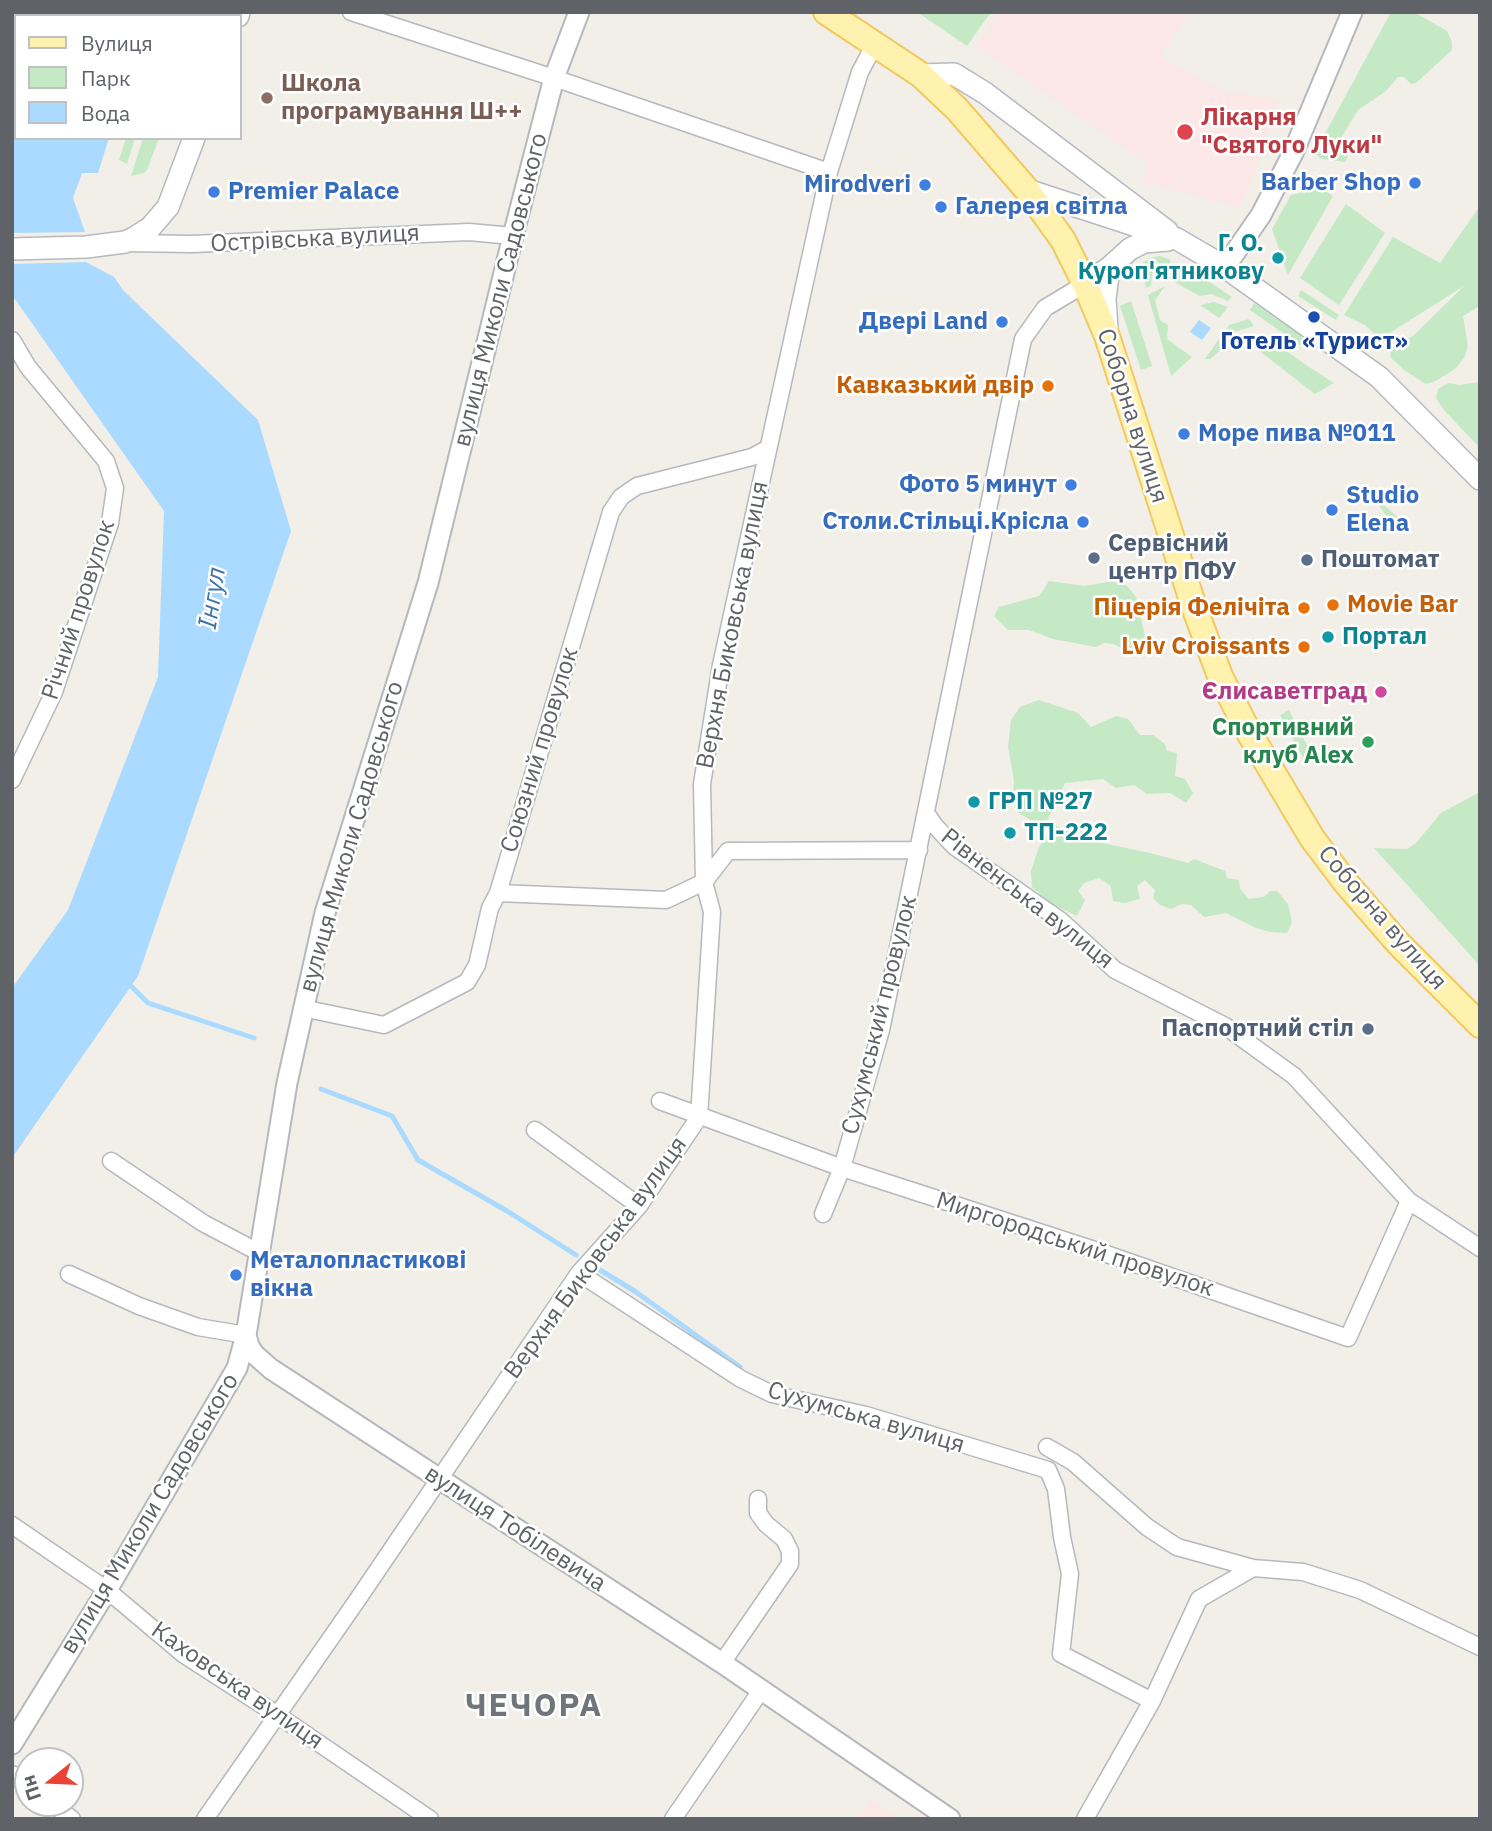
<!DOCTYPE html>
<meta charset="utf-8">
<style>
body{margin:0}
#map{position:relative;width:1492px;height:1831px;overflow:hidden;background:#f1efe8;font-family:"IBM Plex Sans",sans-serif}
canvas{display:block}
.frame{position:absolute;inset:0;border:14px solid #5f6368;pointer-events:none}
.legend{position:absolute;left:14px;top:14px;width:228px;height:126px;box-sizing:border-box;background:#fff;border:2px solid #bfc1c3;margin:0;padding:9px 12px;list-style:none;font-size:21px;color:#5f6368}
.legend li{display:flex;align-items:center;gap:14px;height:35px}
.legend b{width:35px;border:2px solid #bfc1c3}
.north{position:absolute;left:14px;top:1747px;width:70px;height:70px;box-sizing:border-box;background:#fff;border:2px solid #bfc1c3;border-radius:50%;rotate:252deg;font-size:19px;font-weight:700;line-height:28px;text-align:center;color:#5f6368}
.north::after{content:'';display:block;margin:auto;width:24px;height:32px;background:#ea4335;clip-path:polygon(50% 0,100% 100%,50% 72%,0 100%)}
</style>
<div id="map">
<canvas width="1492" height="1831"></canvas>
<div class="frame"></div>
<ul class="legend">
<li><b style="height:9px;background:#fff2af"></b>Вулиця</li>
<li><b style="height:19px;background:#c5e8c5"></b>Парк</li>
<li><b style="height:19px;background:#aadaff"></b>Вода</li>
</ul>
<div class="north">Пн</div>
</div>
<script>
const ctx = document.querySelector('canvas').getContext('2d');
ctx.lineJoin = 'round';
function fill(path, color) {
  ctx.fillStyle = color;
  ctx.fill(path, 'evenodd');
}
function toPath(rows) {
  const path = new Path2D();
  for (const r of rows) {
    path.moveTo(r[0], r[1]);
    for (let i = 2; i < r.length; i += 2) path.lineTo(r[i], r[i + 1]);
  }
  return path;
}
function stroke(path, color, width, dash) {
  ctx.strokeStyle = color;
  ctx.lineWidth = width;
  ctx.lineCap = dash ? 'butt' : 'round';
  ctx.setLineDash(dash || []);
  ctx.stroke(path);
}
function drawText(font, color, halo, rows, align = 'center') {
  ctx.font = font + ' "IBM Plex Sans",sans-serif';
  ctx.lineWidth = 5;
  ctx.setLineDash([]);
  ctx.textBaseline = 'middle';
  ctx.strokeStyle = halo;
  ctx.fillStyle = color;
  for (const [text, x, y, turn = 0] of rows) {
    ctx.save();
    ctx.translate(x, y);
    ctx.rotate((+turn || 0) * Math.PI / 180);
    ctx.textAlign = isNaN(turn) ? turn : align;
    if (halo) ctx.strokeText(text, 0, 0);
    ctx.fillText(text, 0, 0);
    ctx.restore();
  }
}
const medical = toPath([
 [999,12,1190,12,1160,56,1218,89,1279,100,1250,188,1239,207,1142,182,1147,163,976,46],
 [871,1800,887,1811,900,1819,858,1819]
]);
const green = toPath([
 [917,12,991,12,967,46],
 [1391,12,1414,12,1447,31,1452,42,1452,50,1416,83,1411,84,1404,77,1398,77,1386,91,1358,110,1338,143,1350,152,1345,162,1323,159,1314,154],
 [126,138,135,138,127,164,119,160],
 [143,138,159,138,147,170,144,173,131,176],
 [1320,188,1333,196,1288,275,1272,229,1291,195],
 [1346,204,1385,233,1339,305,1300,278],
 [1480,206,1480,306,1463,316,1468,346,1464,358,1456,368,1436,381,1426,384,1404,370,1391,358,1390,350,1396,344,1413,336,1464,286,1380,339,1365,325,1344,315,1393,237,1440,263],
 [1160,256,1171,260,1167,270,1158,262,1153,263,1151,286,1146,288,1142,271,1143,263,1149,258],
 [1184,265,1232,297,1228,301,1211,294,1200,296,1167,278,1175,268],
 [1165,286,1155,300,1160,320,1168,325,1167,339,1192,357,1171,376,1148,295],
 [1301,290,1339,315,1336,320,1298,296],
 [1131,301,1152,366,1141,370,1120,306],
 [1214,302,1228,307,1219,318,1200,305],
 [1254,303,1298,332,1305,342,1303,347,1250,310],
 [1249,319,1254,326,1234,332,1238,336,1210,359,1205,359,1229,325],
 [1266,337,1312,369,1334,383,1315,394,1257,349],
 [1480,382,1480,448,1444,410,1436,398,1438,389,1448,383,1459,385],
 [1372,495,1407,525,1397,532],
 [1049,581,1085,586,1113,581,1127,586,1136,597,1149,653,1138,655,1129,653,1114,644,1104,643,1096,647,1053,639,1029,630,1008,630,994,616,999,607,1039,596],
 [1039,700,1078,713,1091,727,1116,716,1128,719,1140,735,1153,735,1165,744,1167,751,1177,753,1175,776,1185,779,1193,793,1186,803,1170,793,1147,794,1134,785,1116,788,1103,779,1065,783,1046,823,1032,821,1019,813,1013,798,1014,781,1008,747,1011,720,1020,707],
 [1289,710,1314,759,1307,765,1280,715],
 [1480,792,1480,966,1374,848,1407,849,1416,843,1441,813],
 [1056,826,1088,840,1150,853,1188,863,1194,859,1225,871,1227,878,1239,880,1240,889,1249,899,1264,897,1270,891,1277,891,1288,904,1292,922,1287,933,1270,932,1256,928,1226,913,1204,917,1191,905,1182,904,1171,909,1160,905,1153,898,1155,890,1145,880,1137,886,1140,899,1125,903,1113,901,1111,886,1099,878,1084,883,1078,891,1085,900,1077,916,1052,904,1032,887,1031,871,1039,847]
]);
const water = toPath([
 [12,12,148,12,147,16,16,16,16,138,109,138,98,173,82,173,73,198,85,232,86,262,114,277,123,290,258,420,291,531,138,976,12,1158,12,988,68,910,158,677,164,511,12,295],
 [1199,320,1211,328,1202,340,1190,332]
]);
const pier = toPath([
 [85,232,86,262,12,264,12,233]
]);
const stream = toPath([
 [128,983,148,1003,254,1038],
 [321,1089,392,1116,418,1160,507,1211,576,1255],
 [600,1270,636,1292,740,1367]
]);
const minor = toPath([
 [351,12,554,78,829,172],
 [125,243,192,244,469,232,513,236],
 [12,340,28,367,106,461,115,488,110,523,54,692,12,780],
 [926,813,935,826,955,847,1060,920,1115,970,1225,1026,1294,1076,1409,1201,1480,1248],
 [498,893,666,900,704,882,728,851,919,850],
 [302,1008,384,1025,467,982,477,965,490,908,498,893,611,512,621,497,637,486,752,457,767,449],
 [660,1101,842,1168,1098,1251,1348,1338,1409,1201],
 [535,1130,639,1206],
 [111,1161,203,1223,258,1252],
 [823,1214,842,1168,881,1030,1023,339,1045,308,1085,284],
 [579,1273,741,1379,772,1394,866,1415,1048,1470,1056,1489,1062,1537,1070,1574,1061,1654,1152,1701],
 [69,1274,139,1306,198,1327,246,1335],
 [1047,1447,1073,1462,1147,1527,1177,1547,1253,1568,1303,1572,1360,1590,1480,1647],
 [12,1525,107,1590,183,1654,276,1714,430,1819],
 [722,1663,790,1564,790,1551,784,1539,766,1524,758,1513,758,1499],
 [12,1774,28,1786],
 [51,1803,72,1819],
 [205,1819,358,1599,579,1273,639,1206,699,1117,712,912,704,882,702,784,721,665,829,172,860,72,875,44],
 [673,1819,762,1689],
 [1085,1819,1152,1701,1199,1599,1253,1568]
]);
const tertiary = toPath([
 [1225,267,1261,215,1293,153,1352,12],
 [246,1335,249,1346,254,1354,271,1369,722,1663,950,1819],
 [12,1744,107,1590,237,1368,246,1335,287,1083,325,913,428,583,513,236,554,78,579,12]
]);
const secondary = toPath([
 [238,16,239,12],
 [921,75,954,74,985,93,1167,231],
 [1027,190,1177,239,1225,267,1379,377,1480,479],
 [12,249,86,247,125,242,134,238,150,228,168,207,194,138],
 [1085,284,1109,268,1130,249,1144,242,1168,240],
 [1107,329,1105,299,1109,268]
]);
const primary = toPath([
 [826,12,921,75,957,109,1027,190,1063,240,1085,284,1107,336,1194,607,1220,676,1248,731,1312,838,1346,883,1398,943,1480,1025]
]);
const markers = [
 [267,98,7,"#8d6e63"],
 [1185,132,9,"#e0444e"],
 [1415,183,7,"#3f7fe0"],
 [925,185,7,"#3f7fe0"],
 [214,192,7,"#3f7fe0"],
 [941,207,7,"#3f7fe0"],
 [1278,258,7,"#0f9aa8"],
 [1314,317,7,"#1a4fb4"],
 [1002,322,7,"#3f7fe0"],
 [1048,386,7,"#e8710a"],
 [1184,434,7,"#3f7fe0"],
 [1071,485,7,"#3f7fe0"],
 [1332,510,7,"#3f7fe0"],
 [1083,522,7,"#3f7fe0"],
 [1094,558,7,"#5c6f8a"],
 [1307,560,7,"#5c6f8a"],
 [1333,605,7,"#e8710a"],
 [1304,608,7,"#e8710a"],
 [1328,637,7,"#0f9aa8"],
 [1304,647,7,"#e8710a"],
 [1381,692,7,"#d1479c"],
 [1368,742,7,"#2e9e5b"],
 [974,802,7,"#0f9aa8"],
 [1010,833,7,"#0f9aa8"],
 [1368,1029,7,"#5c6f8a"],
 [236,1275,7,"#3f7fe0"]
];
const educationNames = [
 ["Школа",281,84],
 ["програмування Ш++",281,112]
];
const healthNames = [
 ["Лікарня",1201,118],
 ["\"Святого Луки\"",1201,146]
];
const shopNames = [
 ["Barber Shop",1401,183],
 ["Mirodveri",911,185],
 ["Premier Palace",228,192,"left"],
 ["Галерея світла",955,207,"left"],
 ["Двері Land",988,322],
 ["Море пива №011",1198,434,"left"],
 ["Фото 5 минут",1057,485],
 ["Studio",1346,496,"left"],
 ["Elena",1346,524,"left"],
 ["Столи.Стільці.Крісла",1069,522],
 ["Металопластикові",250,1261,"left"],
 ["вікна",250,1289,"left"]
];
const streetNames = [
 ["Острівська вулиця",315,239,-3],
 ["вулиця Миколи Садовського",501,290,-76],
 ["Соборна вулиця",1132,416,72],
 ["Річний провулок",79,610,-72],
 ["Верхня Биковська вулиця",733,625,-79],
 ["Союзний провулок",540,750,-73],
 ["вулиця Миколи Садовського",352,837,-74],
 ["Рівненська вулиця",1027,899,38],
 ["Соборна вулиця",1382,918,49],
 ["Сухумський провулок",880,1015,-76],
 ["Миргородський провулок",1075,1245,18],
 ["Верхня Биковська вулиця",596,1258,-54],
 ["Сухумська вулиця",866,1418,16],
 ["вулиця Миколи Садовського",150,1514,-59],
 ["вулиця Тобілевича",515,1529,33],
 ["Каховська вулиця",237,1686,35]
];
const cultureNames = [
 ["Г. О.",1264,244,"right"],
 ["Куроп'ятникову",1264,272,"right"],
 ["Портал",1342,637],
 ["ГРП №27",988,802],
 ["ТП-222",1024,833]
];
const transitNames = [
 ["Готель «Турист»",1314,342]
];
const foodNames = [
 ["Кавказький двір",1034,386],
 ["Movie Bar",1347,605,"left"],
 ["Піцерія Фелічіта",1290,608],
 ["Lviv Croissants",1290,647]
];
const serviceNames = [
 ["Cервісний",1108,544],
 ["центр ПФУ",1108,572],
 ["Поштомат",1321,560],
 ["Паспортний стіл",1354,1029,"right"]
];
const hotelNames = [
 ["Єлисаветград",1367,692]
];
const leisureNames = [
 ["Спортивний",1354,728],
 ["клуб Alex",1354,756]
];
const waterNames = [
 ["Інгул",213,598,-81]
];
const districtNames = [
 ["ЧЕЧОРА",534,1707]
];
fill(medical, '#fce8e6');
fill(green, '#c5e8c5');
fill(water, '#aadaff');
fill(pier, '#f1efe8');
stroke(stream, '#aadaff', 5);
stroke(minor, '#b5b8bc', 19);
stroke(tertiary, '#b5b8bc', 23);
stroke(secondary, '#b6babf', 24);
stroke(primary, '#f2c960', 28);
stroke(minor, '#fff', 16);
stroke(tertiary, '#fff', 19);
stroke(secondary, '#fff', 21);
stroke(primary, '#fff2af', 24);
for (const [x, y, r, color] of markers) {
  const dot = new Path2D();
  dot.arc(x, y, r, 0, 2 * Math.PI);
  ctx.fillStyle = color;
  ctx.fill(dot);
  stroke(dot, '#fff', 2.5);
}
drawText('bold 24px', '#785e54', '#fff', educationNames, 'left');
drawText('bold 24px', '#be3a42', '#fff', healthNames, 'left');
drawText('bold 24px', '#366cbe', '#fff', shopNames, 'right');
drawText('24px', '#5f6368', '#fff', streetNames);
drawText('bold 24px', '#0d838f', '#fff', cultureNames, 'left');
drawText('bold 24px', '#164399', '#fff', transitNames);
drawText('bold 24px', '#c56008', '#fff', foodNames, 'right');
drawText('bold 24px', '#4e5e75', '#fff', serviceNames, 'left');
drawText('bold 24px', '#b23c85', '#fff', hotelNames, 'right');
drawText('bold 24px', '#27864d', '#fff', leisureNames, 'right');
drawText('italic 26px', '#4174aa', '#fff', waterNames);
ctx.letterSpacing = '2px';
drawText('bold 32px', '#70757a', '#fff', districtNames);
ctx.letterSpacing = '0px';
</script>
